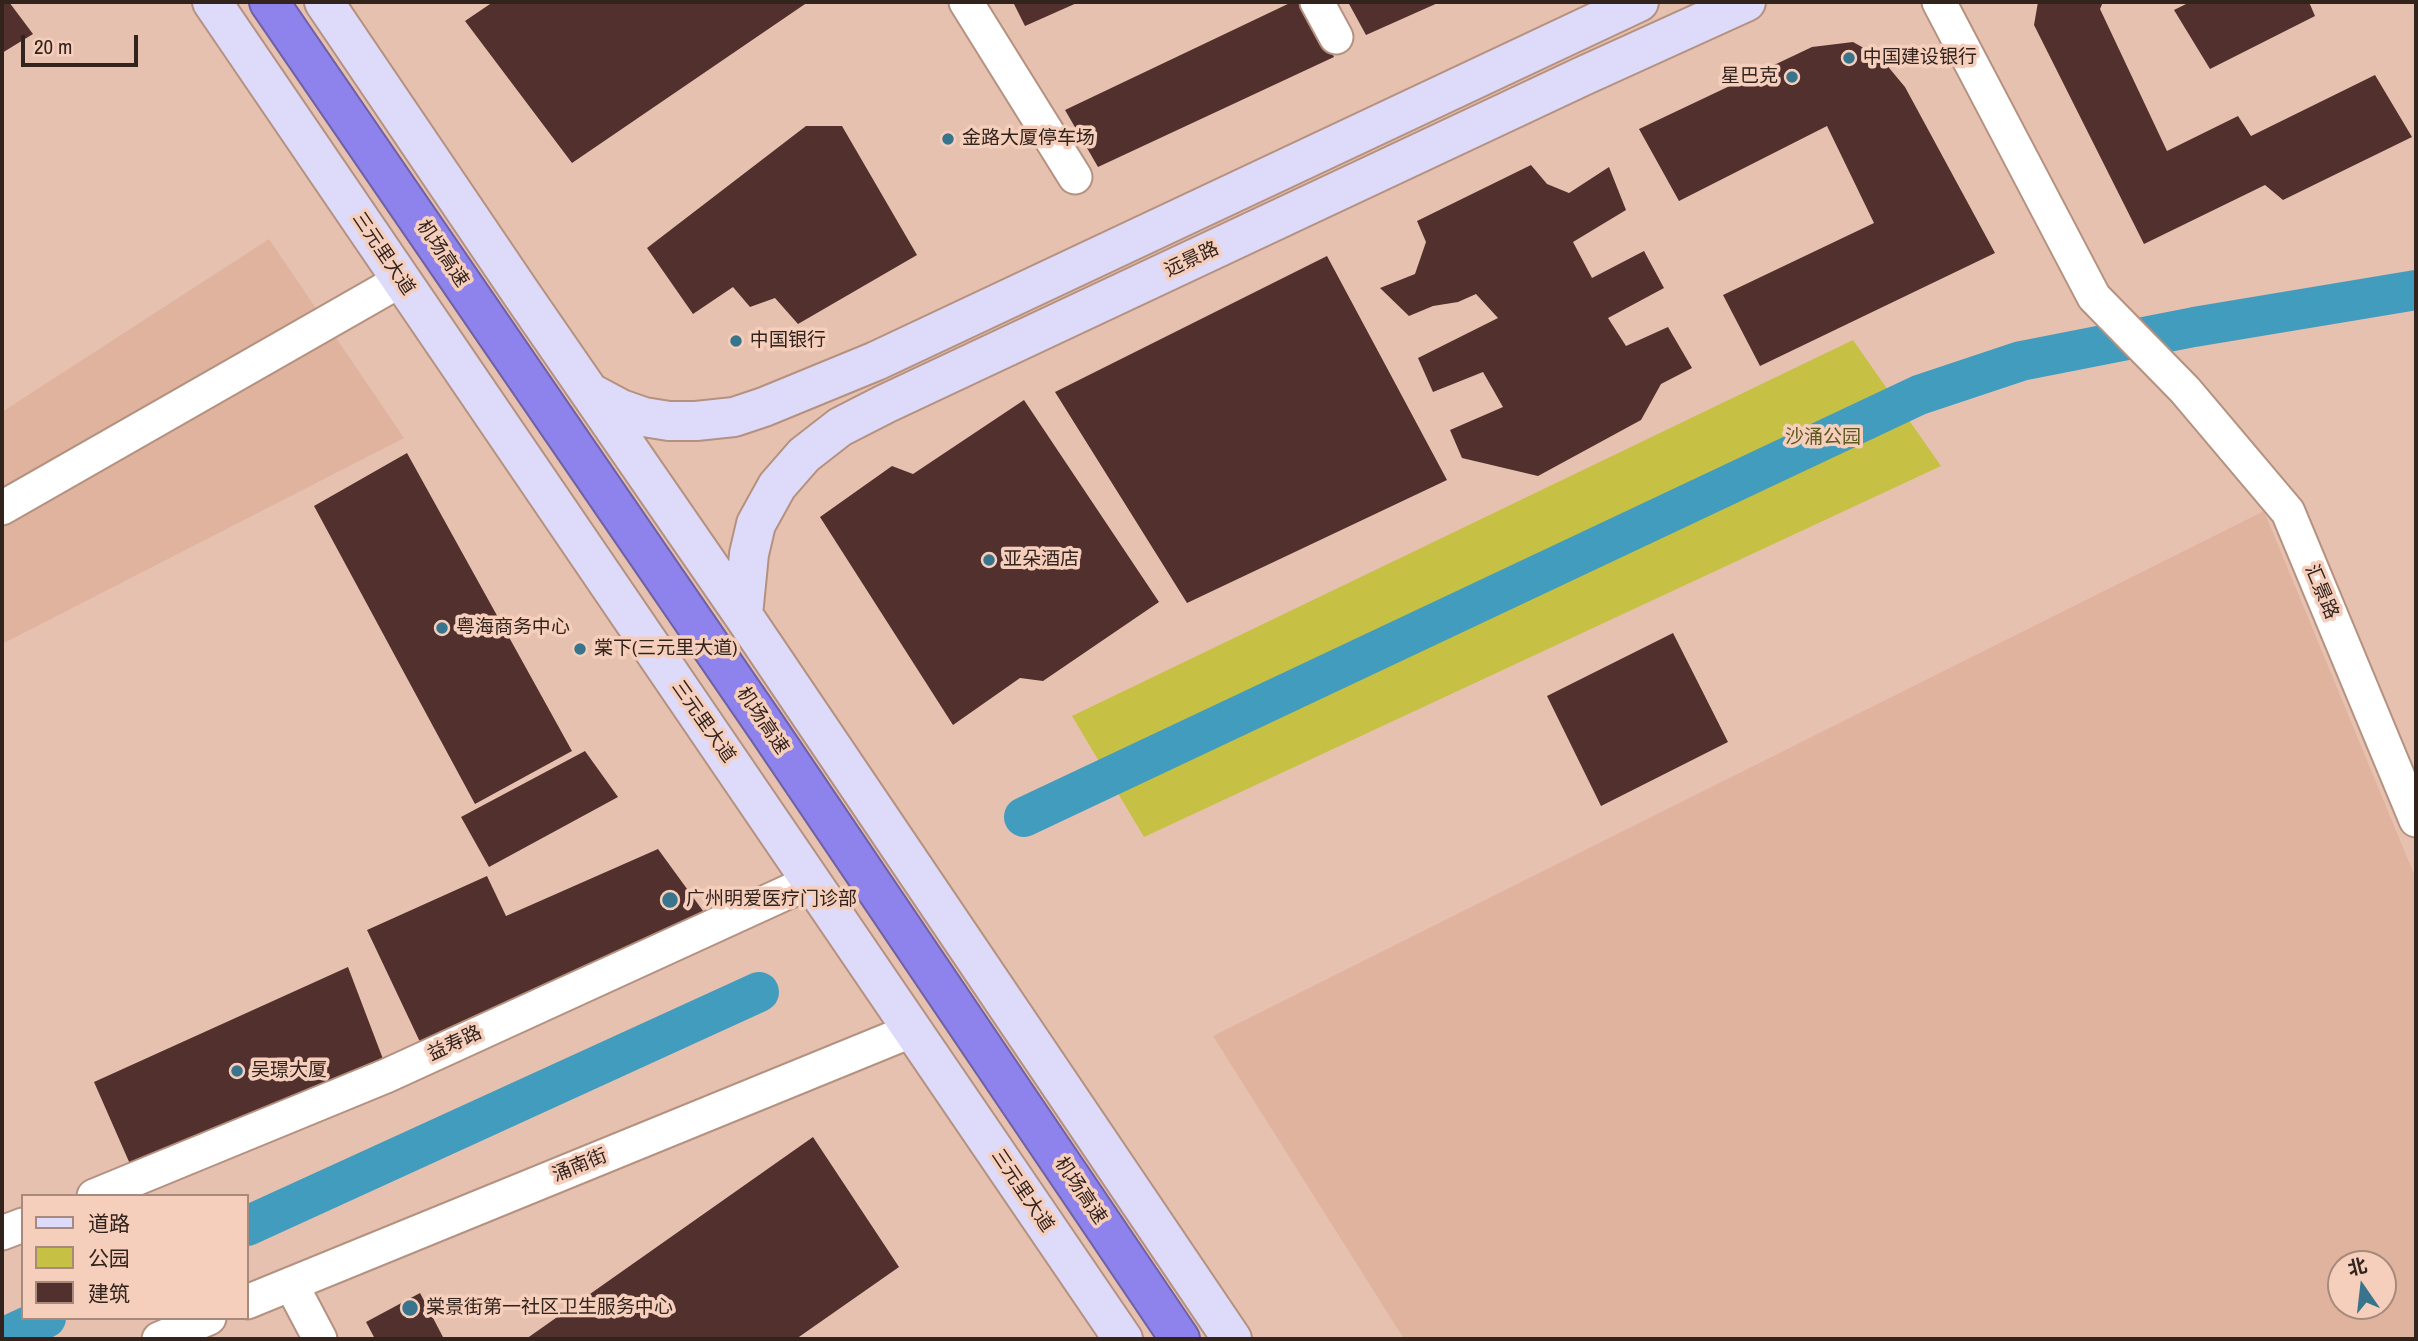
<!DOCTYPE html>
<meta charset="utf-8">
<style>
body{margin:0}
#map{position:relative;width:2418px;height:1341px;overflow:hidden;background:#e7c1af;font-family:"Archivo Narrow","Noto Sans SC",sans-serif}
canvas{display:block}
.frame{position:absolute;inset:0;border:4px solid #32231d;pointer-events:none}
.legend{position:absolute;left:21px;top:1194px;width:228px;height:126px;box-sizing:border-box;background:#f5cebc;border:2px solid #a78a7c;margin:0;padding:9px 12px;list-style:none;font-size:21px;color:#32231d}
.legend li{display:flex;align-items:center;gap:14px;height:35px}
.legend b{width:35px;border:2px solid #a78a7c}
.north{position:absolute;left:2327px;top:1250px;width:70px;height:70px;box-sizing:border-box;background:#f5cebc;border:2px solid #a78a7c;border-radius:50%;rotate:346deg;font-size:19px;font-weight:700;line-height:28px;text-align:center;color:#32231d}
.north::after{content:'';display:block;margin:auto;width:24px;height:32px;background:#38748c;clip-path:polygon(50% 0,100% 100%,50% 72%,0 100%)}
.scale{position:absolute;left:21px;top:35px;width:117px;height:32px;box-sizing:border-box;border:4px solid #32231d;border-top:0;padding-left:9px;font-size:21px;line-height:24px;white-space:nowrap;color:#32231d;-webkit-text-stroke:5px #f5cebc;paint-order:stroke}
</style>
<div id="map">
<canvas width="2418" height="1341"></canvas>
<div class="frame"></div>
<ul class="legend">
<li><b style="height:9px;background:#dddafa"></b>道路</li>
<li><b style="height:19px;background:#c6c045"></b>公园</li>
<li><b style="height:19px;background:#52302d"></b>建筑</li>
</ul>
<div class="north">北</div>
<div class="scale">20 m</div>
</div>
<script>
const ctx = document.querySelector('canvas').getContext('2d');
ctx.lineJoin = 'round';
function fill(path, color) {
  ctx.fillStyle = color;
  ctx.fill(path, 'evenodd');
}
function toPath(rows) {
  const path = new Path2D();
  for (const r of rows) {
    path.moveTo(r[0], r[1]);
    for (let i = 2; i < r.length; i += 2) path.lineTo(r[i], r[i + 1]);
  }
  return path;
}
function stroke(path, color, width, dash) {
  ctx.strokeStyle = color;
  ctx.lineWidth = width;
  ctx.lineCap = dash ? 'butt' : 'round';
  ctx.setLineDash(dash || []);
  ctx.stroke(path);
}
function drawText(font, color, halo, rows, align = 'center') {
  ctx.font = font + ' "Archivo Narrow","Noto Sans SC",sans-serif';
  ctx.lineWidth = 7;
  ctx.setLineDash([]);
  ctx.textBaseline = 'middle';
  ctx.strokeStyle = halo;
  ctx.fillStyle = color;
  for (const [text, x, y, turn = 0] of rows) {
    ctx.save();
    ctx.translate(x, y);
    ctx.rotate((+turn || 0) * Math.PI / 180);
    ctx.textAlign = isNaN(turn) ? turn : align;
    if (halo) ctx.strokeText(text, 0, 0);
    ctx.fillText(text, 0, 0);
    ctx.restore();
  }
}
const built = toPath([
 [269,239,404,438,2,644,2,412],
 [2264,511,2416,879,2416,1339,1404,1339,1213,1036],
 [2341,1264,2383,1264,2383,1306,2341,1306]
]);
const green = toPath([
 [1853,340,1941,466,1144,837,1072,716]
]);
const canal = toPath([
 [1024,817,1919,395,2021,361,2194,327,2416,290],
 [247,1226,759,992],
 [2,1338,46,1318]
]);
const building = toPath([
 [2,2,9,2,33,34,2,53],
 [493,2,808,2,572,163,465,21],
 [1013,2,1079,2,1025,26],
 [1292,2,1306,2,1334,57,1098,167,1065,110],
 [1348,2,1440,2,1366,35],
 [2038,2,2103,2,2100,9,2167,151,2238,116,2251,136,2375,75,2412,137,2283,200,2265,185,2144,244,2034,25],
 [2190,2,2309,2,2315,16,2210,69,2174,10],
 [1853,42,1880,57,1905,87,1995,253,1760,366,1723,295,1874,223,1827,126,1679,201,1639,129,1812,47],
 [806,126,842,126,917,255,798,324,775,298,750,307,733,287,693,314,647,248],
 [1531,165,1547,184,1569,193,1609,167,1626,210,1573,242,1592,278,1644,251,1664,288,1608,318,1626,346,1668,327,1692,368,1661,384,1641,420,1538,476,1462,458,1450,430,1503,407,1483,372,1433,392,1418,358,1498,318,1476,294,1458,302,1433,306,1409,316,1380,288,1415,274,1426,242,1417,221],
 [1327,256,1447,480,1187,603,1055,392],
 [1024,400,1159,602,1043,681,1020,678,953,725,820,517,892,466,913,474],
 [407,453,572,751,475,804,314,506],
 [1673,633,1728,742,1601,806,1547,696],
 [585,751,618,797,489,867,461,817],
 [658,849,706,915,421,1044,367,930,487,876,506,916],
 [348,967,383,1059,130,1164,94,1082],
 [813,1137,899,1267,796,1339,526,1339],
 [420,1293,444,1339,375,1339,366,1322]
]);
const street = toPath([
 [966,2,1075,177],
 [1317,2,1336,37],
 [1939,2,2094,297,2185,390,2288,512,2416,820],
 [2,508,401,280],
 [94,1196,386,1076,812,881],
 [2,1233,23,1225],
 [291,1284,320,1339],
 [247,1302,913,1030],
 [159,1339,209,1318]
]);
const secondary = toPath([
 [212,2,1123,1339],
 [324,2,523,296,743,615,1232,1339],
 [591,393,621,409,644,417,669,421,696,421,734,417,764,407,876,361,1639,2],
 [743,615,749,554,756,524,777,486,804,455,840,427,885,404,1583,76,1746,2]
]);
const highway = toPath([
 [269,2,767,728,1180,1339]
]);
const markers = [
 [1849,58,7,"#38748c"],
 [1792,77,7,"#38748c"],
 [948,139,7,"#38748c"],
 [736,341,7,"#38748c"],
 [989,560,7,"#38748c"],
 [442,628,7,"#38748c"],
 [580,649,7,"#38748c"],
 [670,900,9,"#38748c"],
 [237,1071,7,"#38748c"],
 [410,1308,9,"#38748c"]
];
const poiNames = [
 ["中国建设银行",1863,58],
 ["星巴克",1778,77,"right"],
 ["金路大厦停车场",962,139],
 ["中国银行",750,341],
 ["亚朵酒店",1003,560],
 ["粤海商务中心",456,628],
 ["棠下(三元里大道)",594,649],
 ["广州明爱医疗门诊部",686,900],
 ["吴璟大厦",251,1071],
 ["棠景街第一社区卫生服务中心",426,1308]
];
const streetNames = [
 ["三元里大道",383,254,56],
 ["机场高速",442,254,56],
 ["远景路",1192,260,-25],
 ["汇景路",2321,592,67],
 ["机场高速",762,721,56],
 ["三元里大道",703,722,55],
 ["益寿路",455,1044,-25],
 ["涌南街",580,1166,-22],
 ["三元里大道",1022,1191,56],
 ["机场高速",1080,1191,56]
];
const parkNames = [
 ["沙涌公园",1823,438]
];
fill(built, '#e0b39e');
fill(green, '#c6c045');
stroke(canal, '#429cbe', 40);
fill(building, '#52302d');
stroke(street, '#b59180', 37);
stroke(secondary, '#b59180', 42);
stroke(highway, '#6e61a4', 42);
stroke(street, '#fff', 33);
stroke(secondary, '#dddafa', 38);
stroke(highway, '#8e82ed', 38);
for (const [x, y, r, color] of markers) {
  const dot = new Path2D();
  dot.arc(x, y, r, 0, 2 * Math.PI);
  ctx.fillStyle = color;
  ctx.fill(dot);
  stroke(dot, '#f5cebc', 2.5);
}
drawText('19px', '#32231d', '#f5cebc', poiNames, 'left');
drawText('19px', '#32231d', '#f5cebc', streetNames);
drawText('19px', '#5d5a21', '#f5cebc', parkNames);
</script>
